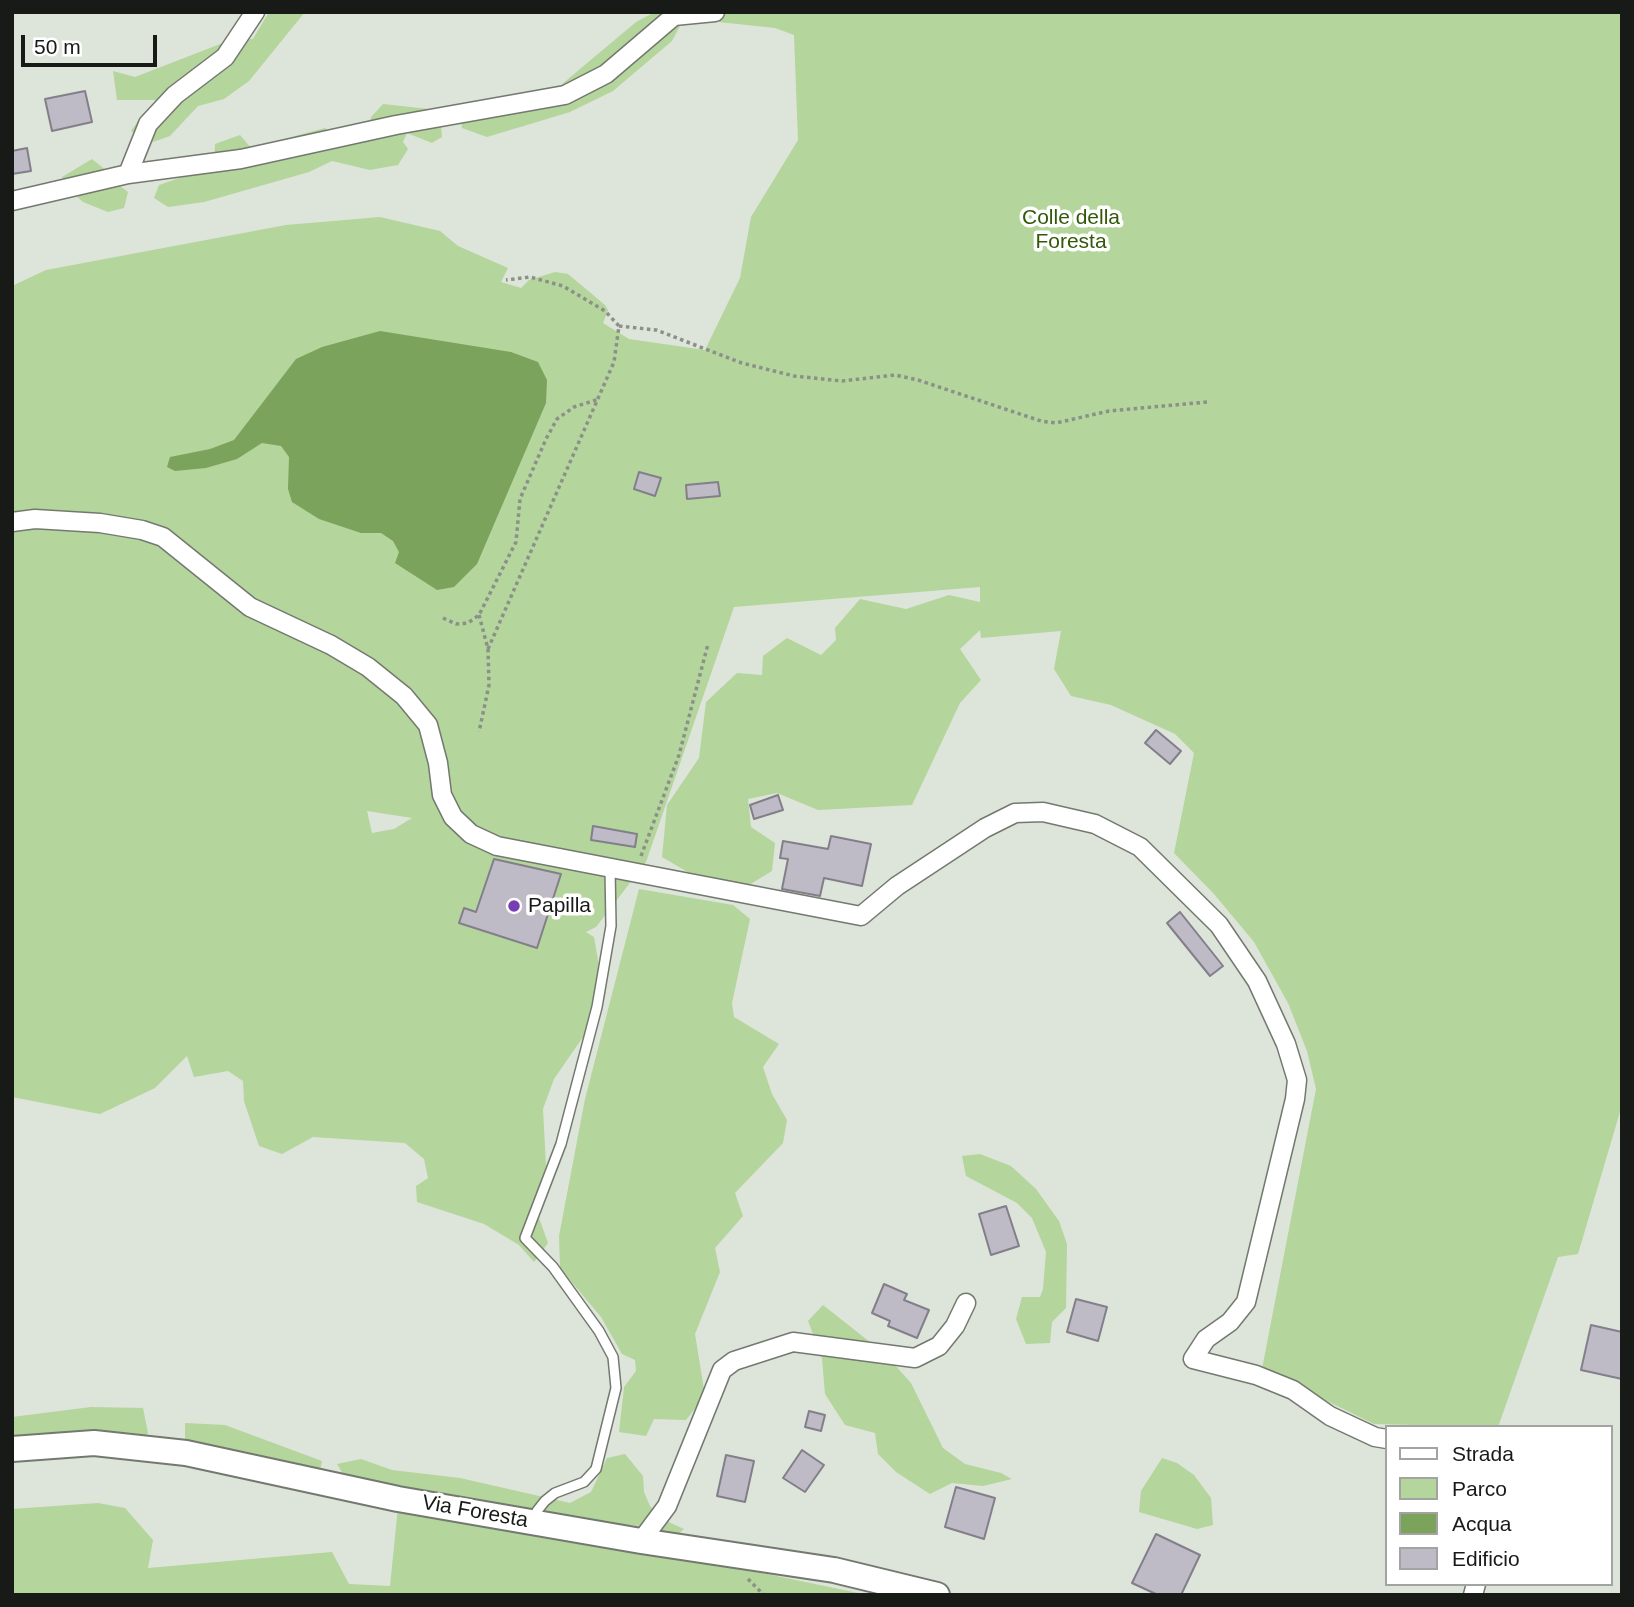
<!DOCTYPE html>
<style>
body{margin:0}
#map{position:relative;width:1634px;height:1607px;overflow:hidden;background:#dde4d9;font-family:Arial,sans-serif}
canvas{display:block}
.frame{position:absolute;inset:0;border:14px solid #181a17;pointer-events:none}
.legend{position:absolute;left:1385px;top:1425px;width:228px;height:161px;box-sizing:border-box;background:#fff;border:2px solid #a3a3a2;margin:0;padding:9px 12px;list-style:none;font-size:21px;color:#181a17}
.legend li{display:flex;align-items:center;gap:14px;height:35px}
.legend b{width:35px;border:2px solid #a3a3a2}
.scale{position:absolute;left:21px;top:35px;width:136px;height:32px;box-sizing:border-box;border:4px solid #181a17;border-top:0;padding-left:9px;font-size:21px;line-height:24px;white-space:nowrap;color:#181a17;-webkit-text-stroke:5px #fff;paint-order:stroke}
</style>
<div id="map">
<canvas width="1634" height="1607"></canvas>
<div class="frame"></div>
<ul class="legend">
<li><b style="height:9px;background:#fff"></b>Strada</li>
<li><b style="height:19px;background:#b4d59c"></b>Parco</li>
<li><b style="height:19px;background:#7ba35c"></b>Acqua</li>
<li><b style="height:19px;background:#bfbbc6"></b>Edificio</li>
</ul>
<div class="scale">50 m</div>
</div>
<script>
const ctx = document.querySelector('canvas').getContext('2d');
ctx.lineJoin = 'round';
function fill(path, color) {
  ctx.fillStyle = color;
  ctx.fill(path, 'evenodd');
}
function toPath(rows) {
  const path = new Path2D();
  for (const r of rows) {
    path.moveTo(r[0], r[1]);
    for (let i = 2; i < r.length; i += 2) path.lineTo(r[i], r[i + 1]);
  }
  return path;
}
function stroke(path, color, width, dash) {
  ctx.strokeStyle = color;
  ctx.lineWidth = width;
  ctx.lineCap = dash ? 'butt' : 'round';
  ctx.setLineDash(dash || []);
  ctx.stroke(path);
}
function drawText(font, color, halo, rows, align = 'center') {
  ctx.font = font + ' Arial,sans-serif';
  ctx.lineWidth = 7;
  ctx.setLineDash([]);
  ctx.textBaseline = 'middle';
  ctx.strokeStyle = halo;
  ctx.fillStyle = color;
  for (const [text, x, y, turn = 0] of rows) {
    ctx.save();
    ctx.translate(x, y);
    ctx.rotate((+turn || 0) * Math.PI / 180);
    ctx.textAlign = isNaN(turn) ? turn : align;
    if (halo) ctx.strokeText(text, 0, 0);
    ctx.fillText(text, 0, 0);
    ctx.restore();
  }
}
const green = toPath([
 [269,12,305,12,249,81,224,99,198,106,170,136,150,143,131,131,143,114,158,108,155,100,117,100,113,71,135,77,228,41,253,39],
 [655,12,1622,12,1622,1105,1578,1254,1558,1257,1498,1427,1374,1424,1262,1369,1316,1089,1307,1051,1288,1003,1254,942,1214,894,1174,853,1194,753,1175,734,1111,705,1071,696,1054,669,1061,631,981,638,980,630,960,649,981,680,960,703,912,805,818,810,777,793,748,799,751,827,775,843,772,871,744,888,701,880,662,857,667,805,699,758,706,702,737,673,762,675,763,656,787,638,821,655,836,640,835,628,860,599,906,609,949,595,980,602,980,587,734,607,646,862,596,927,586,932,594,937,600,972,592,1024,554,1079,543,1109,546,1166,534,1204,548,1243,534,1262,519,1245,484,1224,417,1202,416,1186,428,1178,424,1159,405,1143,313,1137,282,1154,259,1146,244,1101,243,1081,228,1071,194,1077,187,1056,155,1088,100,1114,12,1097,12,286,46,270,286,225,380,217,440,231,458,246,508,268,501,282,521,288,529,280,555,272,568,274,605,305,608,310,603,323,629,339,705,350,740,278,751,217,798,140,794,35,775,28,709,21,681,24,672,41,613,91,570,112,487,137,462,128,460,112,466,104,561,85,636,22],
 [367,811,412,818,394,829,372,833],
 [383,104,429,109,440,115,442,137,432,143,407,133,403,142,408,149,398,165,370,170,332,161,309,172,204,202,168,207,154,198,159,185,188,175,214,171,215,144,240,135,257,155,292,152,284,139,325,128,343,146,361,137,372,116],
 [92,159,108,172,112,180,128,192,124,208,108,212,83,202,68,188,62,177],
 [639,889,733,905,750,919,732,1003,734,1017,779,1044,763,1067,772,1094,787,1120,783,1143,735,1193,743,1216,715,1248,720,1272,695,1334,705,1396,686,1420,654,1419,646,1436,619,1432,624,1387,636,1371,635,1360,622,1354,601,1317,560,1268,559,1236,585,1099],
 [980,1154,1011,1166,1036,1189,1059,1221,1067,1244,1066,1308,1052,1322,1050,1343,1026,1344,1016,1319,1022,1297,1040,1297,1043,1289,1046,1252,1032,1218,1017,1203,966,1176,962,1156],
 [823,1305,885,1354,911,1383,943,1448,965,1464,1001,1473,1012,1479,983,1486,952,1483,930,1494,896,1472,878,1454,875,1433,845,1425,825,1394,822,1358,808,1321],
 [91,1407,143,1408,148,1433,143,1440,74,1431,12,1441,12,1417],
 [185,1423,225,1425,322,1461,319,1476,209,1451,185,1439],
 [625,1454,643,1476,644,1492,650,1506,662,1519,684,1529,673,1539,646,1533,640,1526,584,1522,351,1487,337,1464,361,1459,392,1470,460,1478,570,1503,591,1492,607,1458],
 [1162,1458,1177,1463,1194,1475,1211,1498,1213,1525,1197,1529,1139,1512,1141,1491],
 [98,1503,125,1508,153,1540,148,1568,332,1552,349,1584,390,1586,398,1507,680,1556,868,1595,12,1595,12,1509]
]);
const water = toPath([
 [380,331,511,352,538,362,547,380,546,403,477,564,454,587,437,590,395,563,399,552,393,541,381,533,361,533,319,519,292,502,288,489,289,457,281,446,262,443,237,459,206,468,175,471,167,467,170,457,210,449,234,440,296,359,322,347]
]);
const building = toPath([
 [85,91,92,122,52,131,45,99,85,91],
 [27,148,31,171,12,174,12,151,27,148],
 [639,472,661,478,655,496,634,489,639,472],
 [718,482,720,496,687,499,686,485,718,482],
 [1156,730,1181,751,1170,764,1145,743,1156,730],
 [778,795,783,810,754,819,750,805,778,795],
 [593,826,637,834,635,847,591,840,593,826],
 [831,836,871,844,862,886,824,878,820,896,782,889,788,859,780,858,783,841,828,849,831,836],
 [494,859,561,874,537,948,459,923,464,908,476,912,494,859],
 [1180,912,1223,966,1210,976,1167,923,1180,912],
 [1006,1206,1019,1246,991,1255,979,1214,1006,1206],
 [884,1284,907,1294,904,1300,929,1310,917,1338,888,1326,890,1321,872,1313,884,1284],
 [1076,1299,1107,1307,1098,1341,1067,1332,1076,1299],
 [1591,1325,1622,1332,1622,1379,1581,1370,1591,1325],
 [809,1411,825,1415,821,1431,805,1427,809,1411],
 [802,1450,824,1465,805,1492,783,1478,802,1450],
 [726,1455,754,1461,745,1502,717,1496,726,1455],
 [956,1487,995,1498,984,1539,945,1527,956,1487],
 [1156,1534,1200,1555,1181,1595,1158,1595,1132,1583,1156,1534]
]);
const path = toPath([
 [619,326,656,330,742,363,794,376,842,381,895,375,918,380,1041,421,1056,423,1109,411,1207,402],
 [479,615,488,649,489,685,479,732],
 [443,618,456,624,468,623,479,615,516,542,520,499,546,439,557,419,574,407,599,399],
 [488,649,614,362,619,326,605,311,563,286,530,277,506,280],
 [641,856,679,755,708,644],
 [748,1579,764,1595]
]);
const service = toPath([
 [535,1521,537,1511,545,1501,555,1493,584,1482,596,1469,616,1388,613,1357,599,1331,553,1267,525,1238,561,1144,597,1007,611,926,610,868]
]);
const minor = toPath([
 [128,174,148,124,175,95,225,57,255,12],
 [12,201,128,174,241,159,396,125,565,95,606,74,674,16,715,12],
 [12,522,35,519,100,523,142,530,163,537,250,607,331,645,368,667,404,696,428,725,438,763,442,795,453,817,471,834,497,846,861,916,897,886,985,828,1015,813,1043,812,1095,824,1140,847,1219,925,1257,981,1286,1044,1297,1080,1295,1099,1246,1302,1230,1322,1206,1339,1193,1359,1256,1375,1293,1390,1330,1416,1375,1437,1387,1439],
 [641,1541,667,1506,722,1370,734,1361,793,1342,915,1358,939,1346,955,1326,966,1303],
 [1473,1595,1476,1584]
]);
const secondary = toPath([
 [12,1449,94,1443,186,1453,398,1499,641,1541,834,1570,937,1595]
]);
const markers = [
 [514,906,7,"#763db4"]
];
const parkNames = [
 ["Colle della",1071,218],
 ["Foresta",1071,242]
];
const poiNames = [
 ["Papilla",528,906]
];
const streetNames = [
 ["Via Foresta",475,1512,10]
];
fill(green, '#b4d59c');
fill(water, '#7ba35c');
fill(building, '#bfbbc6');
stroke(building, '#837f8a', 2);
stroke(service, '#73796f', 12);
stroke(minor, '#73796f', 21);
stroke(secondary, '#73796f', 28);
stroke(path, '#8b9088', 3.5, [3.5, 3.5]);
stroke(service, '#fff', 9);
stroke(minor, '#fff', 18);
stroke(secondary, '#fff', 24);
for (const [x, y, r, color] of markers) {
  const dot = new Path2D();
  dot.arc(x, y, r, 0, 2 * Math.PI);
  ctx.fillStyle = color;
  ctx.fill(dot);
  stroke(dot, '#fff', 2.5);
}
drawText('21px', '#33580a', '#fff', parkNames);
drawText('21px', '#181a17', '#fff', poiNames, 'left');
drawText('21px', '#181a17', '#fff', streetNames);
</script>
